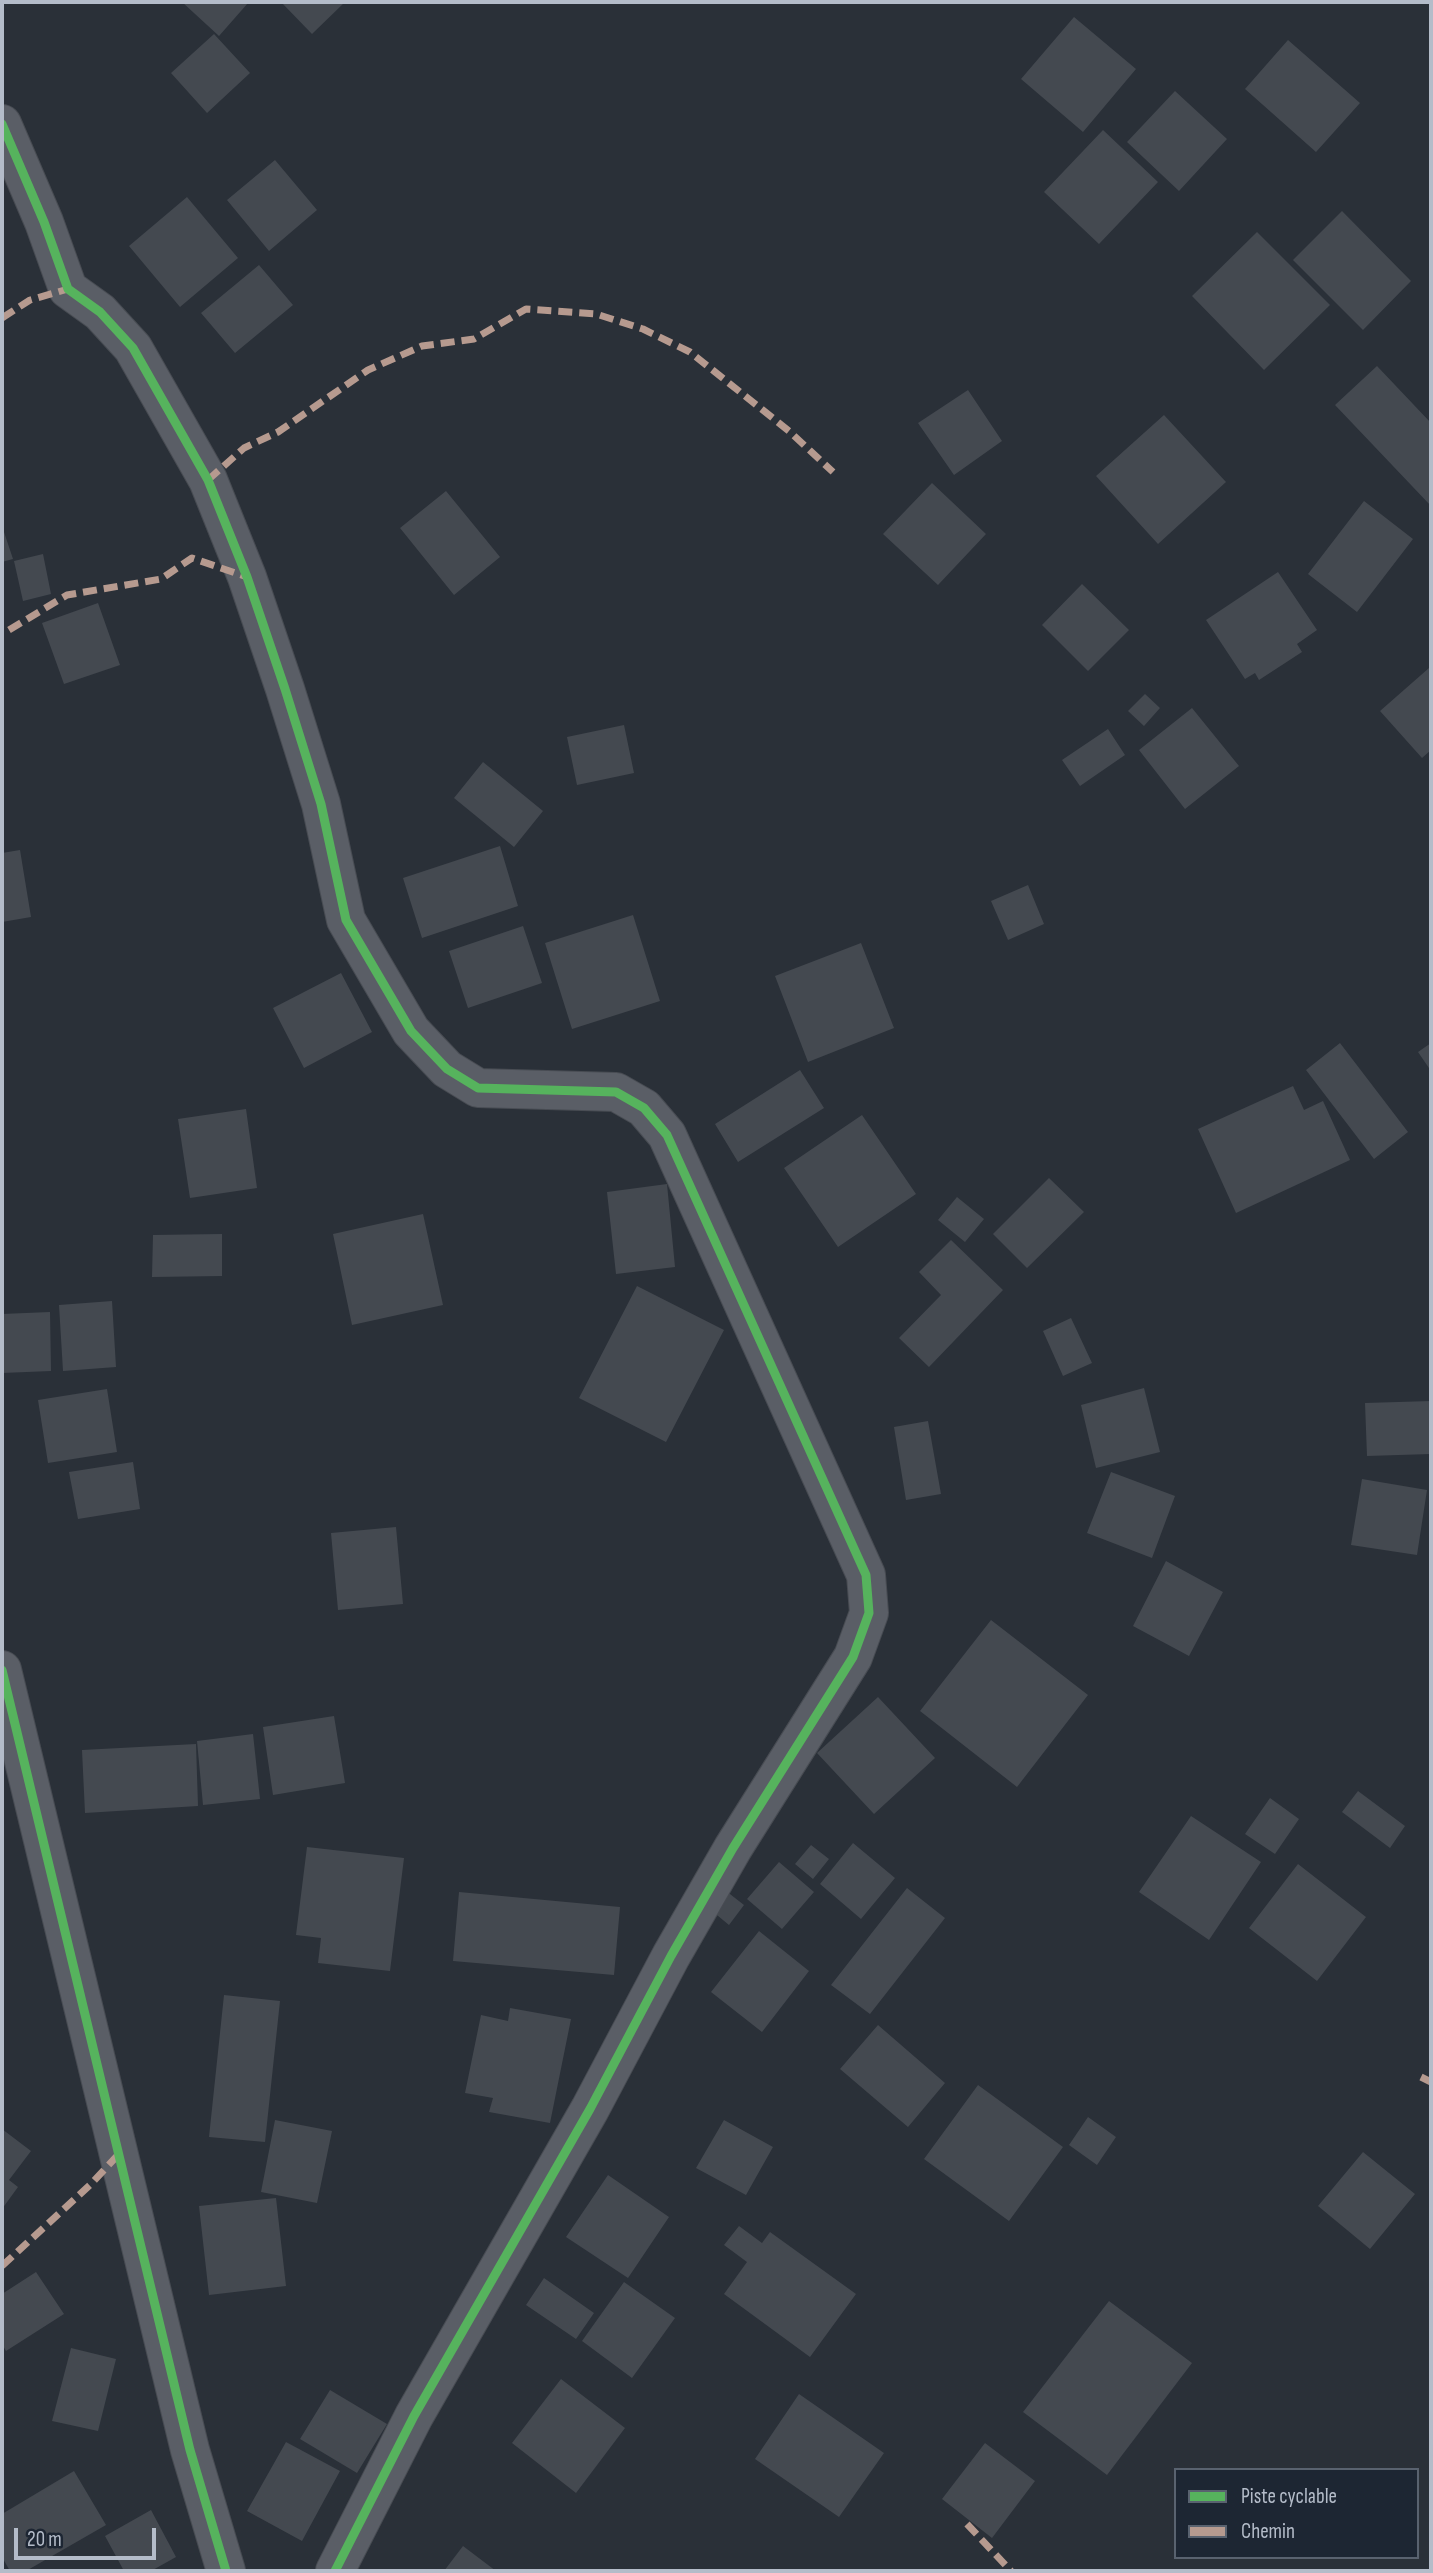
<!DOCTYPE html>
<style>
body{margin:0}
#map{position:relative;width:1433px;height:2573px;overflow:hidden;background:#2a3038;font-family:"Sofia Sans Condensed",sans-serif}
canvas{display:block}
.frame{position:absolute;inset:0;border:4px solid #b4bcc9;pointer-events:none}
.legend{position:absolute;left:1174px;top:2468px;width:245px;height:91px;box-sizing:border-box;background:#1d2633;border:2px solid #59626f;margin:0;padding:9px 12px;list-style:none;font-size:21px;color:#b4bcc9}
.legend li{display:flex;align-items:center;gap:14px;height:35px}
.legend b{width:35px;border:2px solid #59626f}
.scale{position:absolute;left:14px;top:2528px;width:142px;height:32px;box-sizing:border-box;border:4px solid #b4bcc9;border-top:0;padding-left:9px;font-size:21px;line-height:24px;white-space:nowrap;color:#b4bcc9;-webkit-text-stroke:5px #1d2633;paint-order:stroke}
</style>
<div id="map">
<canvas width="1433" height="2573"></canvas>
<div class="frame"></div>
<ul class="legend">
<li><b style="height:9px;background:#56b35d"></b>Piste cyclable</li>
<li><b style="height:9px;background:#b69a8f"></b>Chemin</li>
</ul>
<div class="scale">20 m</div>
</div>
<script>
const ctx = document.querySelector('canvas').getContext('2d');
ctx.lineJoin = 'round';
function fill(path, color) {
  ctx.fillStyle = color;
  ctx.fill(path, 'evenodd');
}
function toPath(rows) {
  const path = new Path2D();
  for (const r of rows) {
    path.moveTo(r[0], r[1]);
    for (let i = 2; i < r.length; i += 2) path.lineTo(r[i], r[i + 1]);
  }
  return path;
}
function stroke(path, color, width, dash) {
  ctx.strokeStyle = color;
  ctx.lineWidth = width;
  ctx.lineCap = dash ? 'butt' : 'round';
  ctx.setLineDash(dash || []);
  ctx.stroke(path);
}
const building = toPath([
 [182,2,247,2,248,3,219,36],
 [281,2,345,2,312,34],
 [1074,17,1136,69,1083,132,1021,79],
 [214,34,250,73,207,113,171,73],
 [1288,40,1360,103,1316,152,1245,89],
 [1175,91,1227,139,1179,191,1127,142],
 [1103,130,1158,182,1099,244,1044,192],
 [275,160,317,210,269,251,227,200],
 [187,197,238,258,180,307,129,246],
 [1342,211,1411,281,1363,330,1293,260],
 [1257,232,1330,305,1264,370,1192,296],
 [259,265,293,305,235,353,201,313],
 [1377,366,1431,423,1431,506,1335,405],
 [968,390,1002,441,954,475,918,423],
 [1164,415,1226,482,1158,544,1096,476],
 [932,483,986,534,938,585,883,534],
 [446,491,500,557,454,595,400,528],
 [1364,501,1413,539,1357,612,1308,574],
 [2,526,13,559,2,562],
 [43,554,51,594,23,601,14,561],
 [1278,572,1317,630,1297,644,1302,652,1259,680,1255,673,1245,679,1206,620],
 [1082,584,1129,630,1088,671,1042,625],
 [98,603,120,665,64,684,42,623],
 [1429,668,1431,670,1431,750,1422,758,1380,711],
 [1145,694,1160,708,1144,726,1128,711],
 [1192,708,1239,766,1185,809,1139,750],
 [624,725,634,773,577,785,567,737],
 [1108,729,1125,755,1080,786,1062,760],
 [483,762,543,811,514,847,454,798],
 [500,846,518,906,422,938,403,878],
 [20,850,31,917,2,922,2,853],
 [1028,885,1044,924,1008,940,991,901],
 [633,915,660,1001,572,1029,545,943],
 [523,926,542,983,468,1008,449,951],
 [861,943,894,1028,808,1062,775,976],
 [341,973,372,1032,304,1068,273,1008],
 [1340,1043,1408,1132,1374,1159,1306,1070],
 [1431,1043,1431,1071,1418,1052],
 [800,1070,824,1108,738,1162,715,1124],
 [1293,1086,1304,1110,1323,1101,1350,1160,1236,1213,1198,1129],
 [246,1109,257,1188,190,1198,178,1119],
 [862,1115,916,1194,838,1247,784,1168],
 [1049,1178,1084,1212,1027,1268,993,1234],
 [667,1184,675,1267,616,1274,607,1192],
 [957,1197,984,1219,965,1242,938,1220],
 [423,1214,443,1305,352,1325,333,1234],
 [222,1234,222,1276,152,1277,153,1235],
 [951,1240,1003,1290,929,1367,899,1338,941,1295,919,1272],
 [637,1286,724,1330,666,1442,579,1398],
 [112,1301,116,1367,63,1371,59,1305],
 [50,1312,51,1371,2,1373,2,1314],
 [1071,1318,1092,1363,1063,1376,1043,1331],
 [1144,1388,1160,1452,1096,1468,1081,1405],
 [107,1389,117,1452,48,1463,38,1400],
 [1431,1401,1431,1454,1367,1456,1365,1403],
 [928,1421,941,1494,906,1500,894,1427],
 [133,1462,140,1509,78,1519,69,1472],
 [1111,1472,1175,1496,1152,1558,1087,1533],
 [1362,1479,1427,1490,1417,1555,1351,1545],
 [396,1527,403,1604,338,1610,331,1533],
 [1166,1561,1223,1592,1189,1656,1133,1626],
 [991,1620,1088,1695,1017,1787,920,1711],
 [878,1697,935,1758,874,1814,817,1753],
 [334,1716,345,1783,273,1795,263,1727],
 [253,1734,260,1799,203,1805,197,1741],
 [196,1744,198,1806,85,1813,82,1750],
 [1358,1791,1405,1826,1390,1848,1342,1812],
 [1270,1798,1299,1819,1275,1854,1245,1834],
 [1191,1816,1261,1862,1209,1940,1139,1892],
 [853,1843,895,1878,861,1919,820,1884],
 [811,1845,829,1859,813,1879,795,1864],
 [307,1847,404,1858,390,1971,318,1963,321,1938,296,1935],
 [779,1862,814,1892,782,1929,747,1899],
 [1298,1864,1366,1917,1317,1981,1249,1928],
 [721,1887,744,1905,729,1925,706,1906],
 [907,1888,945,1918,870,2014,831,1985],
 [459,1892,620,1907,614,1975,453,1961],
 [759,1931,809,1971,762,2032,711,1992],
 [224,1995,280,2001,265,2142,209,2137],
 [510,2008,571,2019,550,2123,489,2112,493,2098,465,2093,481,2015,508,2021],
 [878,2025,945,2083,908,2127,840,2069],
 [978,2085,1063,2147,1009,2221,924,2159],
 [1088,2117,1116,2137,1097,2165,1069,2145],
 [275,2120,332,2131,317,2203,261,2192],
 [724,2120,773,2147,746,2195,696,2168],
 [2,2129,31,2151,9,2180,18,2187,2,2209],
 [1363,2152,1415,2194,1370,2249,1318,2206],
 [608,2175,669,2217,628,2278,566,2237],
 [276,2198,286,2286,209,2295,199,2206],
 [739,2226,762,2243,770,2232,856,2294,810,2357,724,2294,747,2262,724,2245],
 [36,2272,64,2314,6,2351,2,2344,2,2294],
 [544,2278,594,2313,576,2339,526,2305],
 [624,2282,675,2318,632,2378,582,2341],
 [1109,2301,1192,2363,1107,2475,1023,2412],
 [71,2348,116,2359,98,2431,52,2421],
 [561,2379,625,2428,576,2493,512,2443],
 [330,2390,387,2424,357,2473,300,2439],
 [799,2394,884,2453,839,2517,755,2459],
 [286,2442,340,2471,302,2541,247,2511],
 [985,2443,1035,2481,992,2538,942,2499],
 [74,2471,106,2525,26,2571,10,2571,2,2557,2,2514],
 [151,2510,176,2557,151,2571,124,2571,105,2536],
 [463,2546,496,2571,444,2571]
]);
const minor = toPath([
 [2,124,44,222,68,289,100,312,133,348,208,480,247,577,285,689,321,804,346,920,411,1031,447,1069,478,1088,616,1092,644,1108,667,1135,866,1575,869,1613,853,1657,733,1848,671,1956,590,2109,414,2416,335,2571]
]);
const tertiary = toPath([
 [2,1670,190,2450,226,2571]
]);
const quiet = toPath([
 [2,318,30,300,68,289],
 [208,480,244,448,278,432,368,370,422,346,474,339,526,309,596,314,643,329,690,352,789,431,833,472],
 [9,630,67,595,161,579,192,558,247,577],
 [1421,2077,1431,2082],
 [2,2266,90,2185,118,2155],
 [967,2524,1011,2571]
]);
const cycleway = toPath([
 [2,124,44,222,68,289,100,312,133,348,208,480,247,577,285,689,321,804,346,920,411,1031,447,1069,478,1088,616,1092,644,1108,667,1135,866,1575,869,1613,853,1657,733,1848,671,1956,590,2109,414,2416,335,2571],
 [2,1670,190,2450,226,2571]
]);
fill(building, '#444950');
stroke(minor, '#484c53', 40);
stroke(tertiary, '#484c53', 40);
stroke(minor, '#5a5e66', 38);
stroke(tertiary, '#5a5e66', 38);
stroke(quiet, '#b69a8f', 7, [14, 7]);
stroke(cycleway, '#56b35d', 9);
</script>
